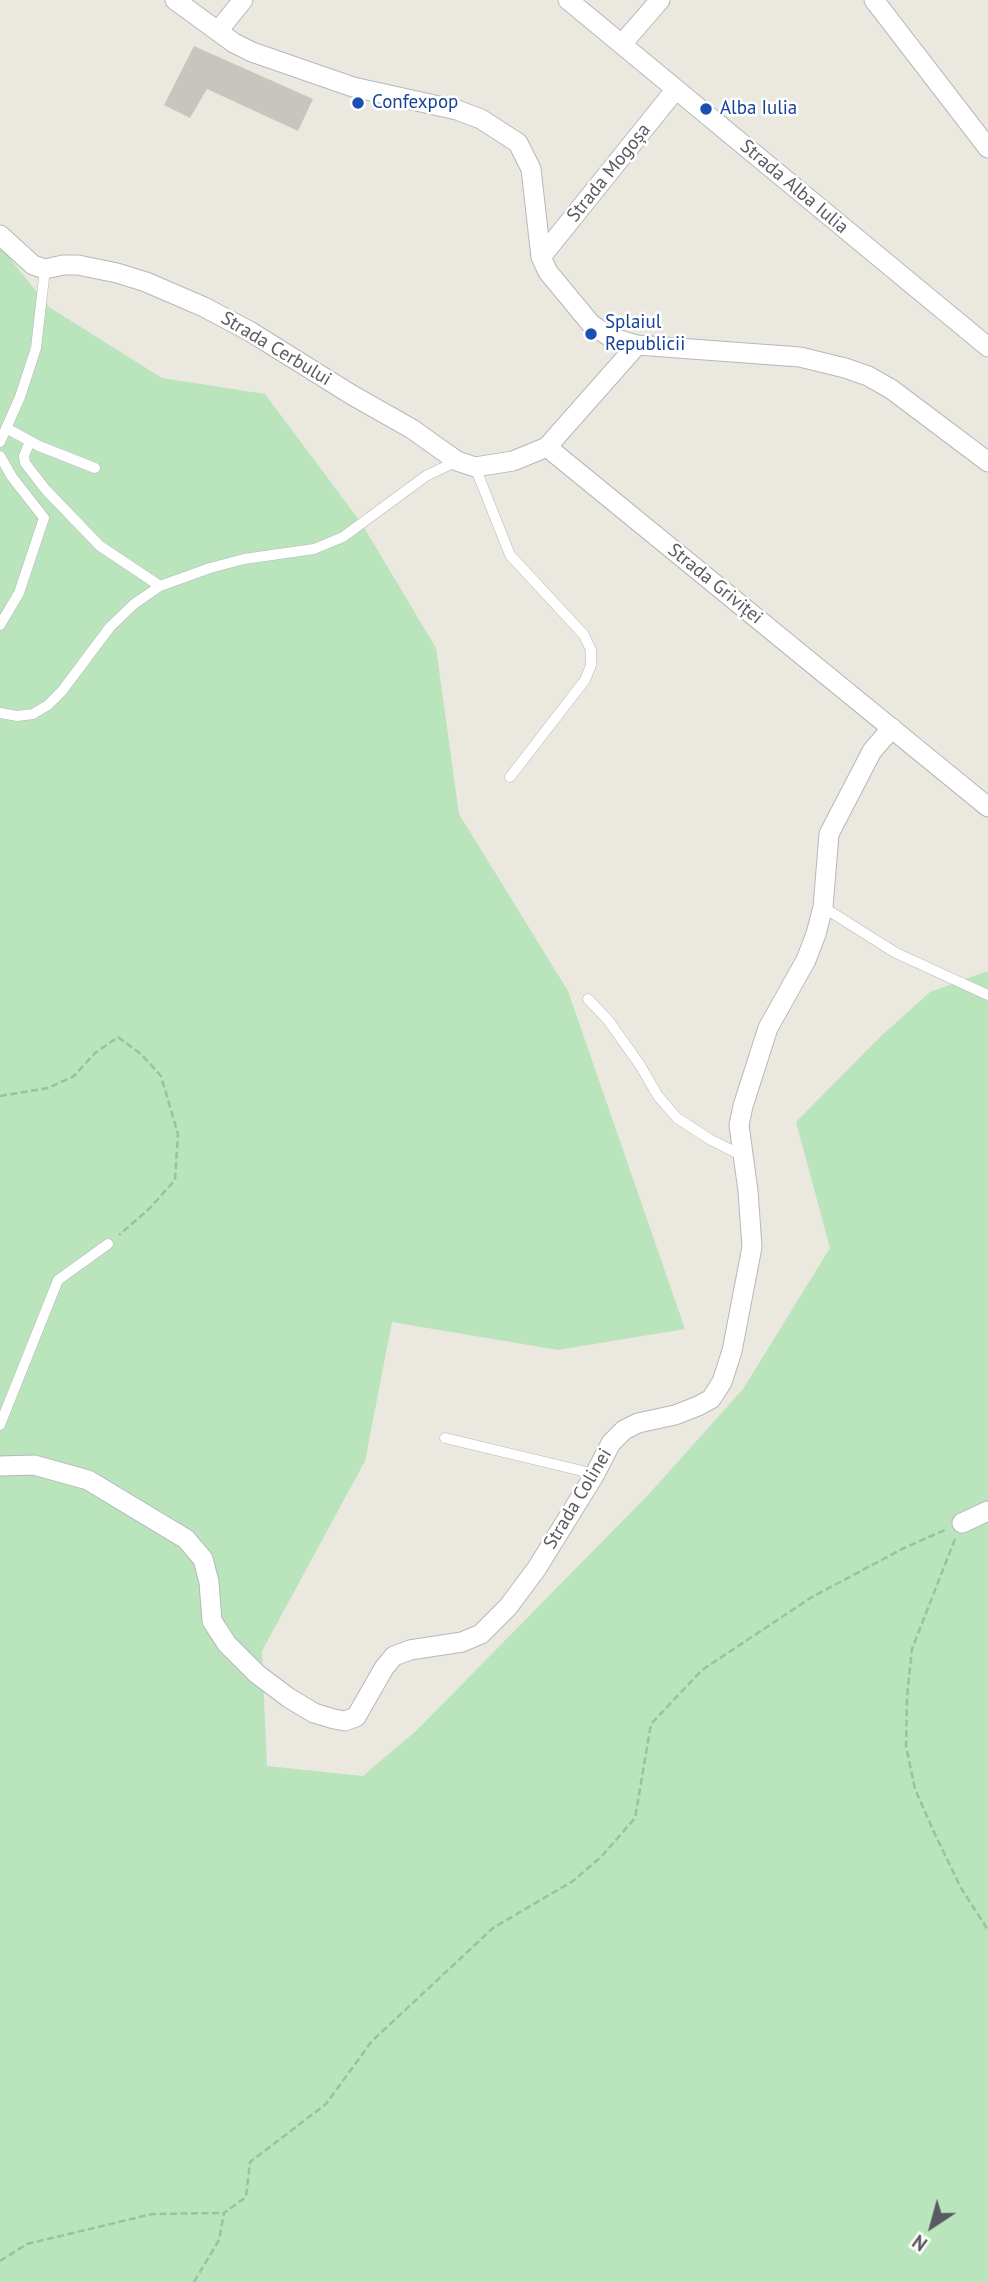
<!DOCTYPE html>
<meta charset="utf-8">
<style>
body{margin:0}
#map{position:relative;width:988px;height:2282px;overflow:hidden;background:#ebe9df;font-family:"PT Sans",sans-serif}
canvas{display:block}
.north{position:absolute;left:897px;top:2191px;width:70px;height:70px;-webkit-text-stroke:5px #fff;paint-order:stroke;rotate:216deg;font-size:19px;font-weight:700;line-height:28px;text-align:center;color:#585b60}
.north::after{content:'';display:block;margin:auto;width:24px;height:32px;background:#585b60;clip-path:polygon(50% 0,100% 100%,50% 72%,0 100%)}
</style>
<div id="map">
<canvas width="988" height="2282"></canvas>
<div class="north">N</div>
</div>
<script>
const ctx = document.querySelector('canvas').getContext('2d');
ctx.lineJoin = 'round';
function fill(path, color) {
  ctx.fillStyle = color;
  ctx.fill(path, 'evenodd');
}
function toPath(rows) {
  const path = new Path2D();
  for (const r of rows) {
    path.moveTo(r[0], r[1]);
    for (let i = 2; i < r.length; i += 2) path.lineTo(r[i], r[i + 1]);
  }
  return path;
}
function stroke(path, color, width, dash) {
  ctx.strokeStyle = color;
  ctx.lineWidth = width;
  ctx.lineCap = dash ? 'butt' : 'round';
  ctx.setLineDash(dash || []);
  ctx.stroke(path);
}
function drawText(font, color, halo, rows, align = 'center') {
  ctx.font = font + ' "PT Sans",sans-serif';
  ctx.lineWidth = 5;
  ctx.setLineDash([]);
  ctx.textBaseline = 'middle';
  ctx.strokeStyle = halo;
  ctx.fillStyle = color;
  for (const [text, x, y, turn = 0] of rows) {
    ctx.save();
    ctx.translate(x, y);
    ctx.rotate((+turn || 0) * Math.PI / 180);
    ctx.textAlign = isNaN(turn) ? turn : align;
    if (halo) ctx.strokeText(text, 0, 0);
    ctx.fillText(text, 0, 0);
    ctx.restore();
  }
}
const green = toPath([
 [0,246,49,307,162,378,265,394,362,524,436,648,459,814,568,991,685,1329,558,1350,392,1322,365,1461,262,1651,267,1766,363,1776,417,1730,649,1494,743,1389,830,1248,796,1122,879,1038,930,992,988,971,988,2282,0,2282]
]);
const building = toPath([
 [194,46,313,99,298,131,207,89,190,118,164,105]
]);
const path = toPath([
 [0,1096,48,1088,74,1076,95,1053,118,1037,142,1055,161,1076,178,1134,175,1180,149,1209,119,1235],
 [955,1539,912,1649,907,1697,906,1746,915,1789,933,1830,961,1888,988,1930],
 [0,2261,27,2244,152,2214,223,2213],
 [194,2282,219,2240,224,2213,246,2197,250,2162,326,2104,372,2041,493,1928,573,1881,602,1856,635,1818,651,1724,702,1670,812,1597,904,1548,945,1530]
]);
const lane = toPath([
 [6,428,39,446,95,468],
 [30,441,24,456,25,463,46,490,100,546,160,586],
 [0,442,20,397,36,348,45,269],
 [0,456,12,477,44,518,19,593,0,625],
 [475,467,510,555,584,635,591,650,591,665,585,680,510,777],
 [0,713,17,716,33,714,48,705,62,691,110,627,134,604,160,586,210,568,244,559,314,549,343,537,426,476,457,461],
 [823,907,896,953,988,995],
 [588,999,608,1020,640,1065,658,1096,677,1118,711,1140,743,1156],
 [0,1425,58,1280,108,1244],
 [445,1438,595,1474]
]);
const street = toPath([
 [175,0,234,43,252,52,353,87,457,110,481,119,518,143,531,169,541,257,548,272,591,324,610,337,637,345,800,357,845,368,868,376,891,389,988,462],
 [568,0,988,347],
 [874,0,988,148],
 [218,31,243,0],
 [622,44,660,0],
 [0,235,33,265,45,269,63,265,78,265,117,273,146,282,204,307,251,332,352,395,412,429,457,461,475,467,513,461,547,447,637,345],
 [541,257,676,89],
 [547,447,988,807],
 [0,1466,34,1465,88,1480,186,1539,203,1559,209,1582,212,1621,227,1644,257,1674,289,1698,314,1713,334,1719,345,1721,356,1717,384,1668,394,1656,410,1650,462,1642,481,1634,508,1607,537,1568,595,1474,611,1443,624,1430,638,1423,675,1415,698,1406,711,1399,722,1382,732,1351,752,1247,748,1191,739,1125,743,1106,768,1028,806,960,816,934,823,907,829,834,872,751,892,728],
 [962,1523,988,1511]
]);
const markers = [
 [358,103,7,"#1a4fb4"],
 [706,109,7,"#1a4fb4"],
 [591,334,7,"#1a4fb4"]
];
const transitNames = [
 ["Confexpop",372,103],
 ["Alba Iulia",720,109],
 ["Splaiul",605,323],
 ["Republicii",605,345]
];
const streetNames = [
 ["Strada Mogoșa",609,173,-51],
 ["Strada Alba Iulia",794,187,40],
 ["Strada Cerbului",276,349,31],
 ["Strada Griviței",715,584,39],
 ["Strada Colinei",578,1499,-59]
];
fill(green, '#bae4bb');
fill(building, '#c8c5be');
stroke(lane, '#b5b7bc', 11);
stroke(street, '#b5b7bc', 21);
stroke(path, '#93c5a2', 2.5, [7, 3.5]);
stroke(lane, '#fff', 10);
stroke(street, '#fff', 19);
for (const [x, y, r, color] of markers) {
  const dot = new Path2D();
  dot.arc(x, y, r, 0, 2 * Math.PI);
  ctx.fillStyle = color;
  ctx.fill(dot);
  stroke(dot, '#fff', 2.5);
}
drawText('19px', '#164399', '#fff', transitNames, 'left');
drawText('19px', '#585b60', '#fff', streetNames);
</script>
